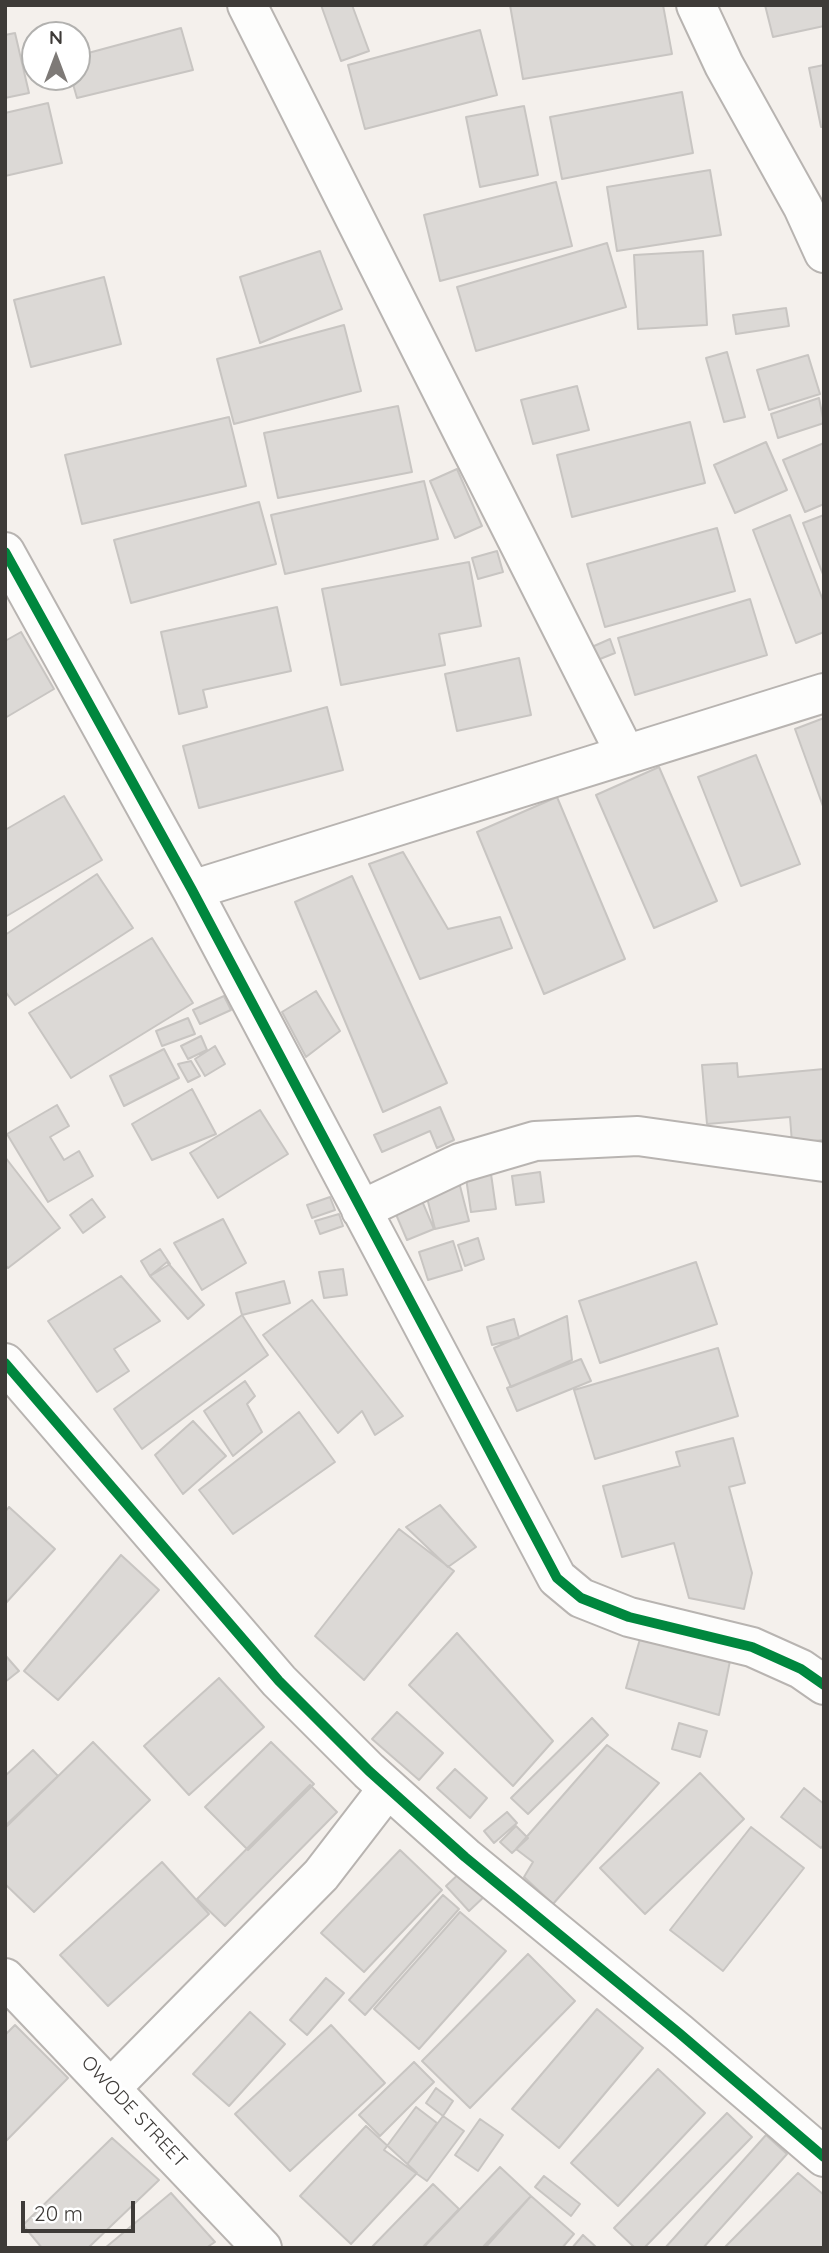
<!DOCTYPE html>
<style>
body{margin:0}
#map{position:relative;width:829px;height:2253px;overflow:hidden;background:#f4f0ec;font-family:Quicksand,sans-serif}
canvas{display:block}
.frame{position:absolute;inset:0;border:7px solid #3e3b38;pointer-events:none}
.north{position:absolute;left:21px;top:21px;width:70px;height:70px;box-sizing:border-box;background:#fff;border:2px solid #b2b1af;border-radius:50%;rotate:0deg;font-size:19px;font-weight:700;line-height:28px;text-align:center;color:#3e3b38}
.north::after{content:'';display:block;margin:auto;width:24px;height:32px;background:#7e7a77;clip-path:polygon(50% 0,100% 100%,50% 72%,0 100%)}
.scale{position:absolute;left:21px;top:2201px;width:114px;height:32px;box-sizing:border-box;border:4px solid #3e3b38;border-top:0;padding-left:9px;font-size:21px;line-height:24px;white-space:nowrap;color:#3e3b38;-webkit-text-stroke:5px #fff;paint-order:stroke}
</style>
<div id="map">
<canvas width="829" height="2253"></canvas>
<div class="frame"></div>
<div class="north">N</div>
<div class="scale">20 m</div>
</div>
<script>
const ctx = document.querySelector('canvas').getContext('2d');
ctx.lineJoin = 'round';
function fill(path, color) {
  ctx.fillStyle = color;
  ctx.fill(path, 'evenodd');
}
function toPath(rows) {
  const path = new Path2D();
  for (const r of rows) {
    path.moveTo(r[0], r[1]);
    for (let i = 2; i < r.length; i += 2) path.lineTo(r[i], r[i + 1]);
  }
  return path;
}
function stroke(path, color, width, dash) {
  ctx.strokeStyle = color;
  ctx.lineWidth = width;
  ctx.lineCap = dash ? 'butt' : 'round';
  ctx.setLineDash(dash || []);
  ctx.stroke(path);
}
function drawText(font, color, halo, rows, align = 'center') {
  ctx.font = font + ' Quicksand,sans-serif';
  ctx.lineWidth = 6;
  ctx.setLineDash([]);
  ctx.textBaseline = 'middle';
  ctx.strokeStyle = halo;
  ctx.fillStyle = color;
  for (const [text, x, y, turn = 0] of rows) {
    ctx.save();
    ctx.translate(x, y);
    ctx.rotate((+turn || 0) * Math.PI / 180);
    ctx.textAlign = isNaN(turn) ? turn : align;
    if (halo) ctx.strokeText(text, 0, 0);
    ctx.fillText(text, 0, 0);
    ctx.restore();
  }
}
const building = toPath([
 [321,5,352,5,369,51,341,61,321,5],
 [510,5,663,5,672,54,523,79,510,5],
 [765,5,824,5,824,26,773,37,765,5],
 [181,28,193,70,77,98,71,77,77,77,77,56,181,28],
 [480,30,497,95,365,129,348,65,480,30],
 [15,33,29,93,5,98,5,35,15,33],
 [824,65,824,127,821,127,809,68,824,65],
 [682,92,693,153,562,179,550,117,682,92],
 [48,103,62,163,5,176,5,113,48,103],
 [524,106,538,175,480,187,466,117,524,106],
 [710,170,721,235,617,251,607,187,710,170],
 [556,182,572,246,440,281,424,215,556,182],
 [607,243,626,307,476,351,457,287,607,243],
 [320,251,342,309,260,343,240,277,320,251],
 [703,251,707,325,638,329,634,255,703,251],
 [104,277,121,344,31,367,14,300,104,277],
 [786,308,789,326,736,334,733,315,786,308],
 [344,325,361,391,234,424,217,359,344,325],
 [727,352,745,417,724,422,706,358,727,352],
 [808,355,820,394,769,410,757,370,808,355],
 [577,386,589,430,533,444,521,400,577,386],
 [819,398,824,423,778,438,771,414,819,398],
 [398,406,412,472,278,498,264,433,398,406],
 [229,417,246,486,82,524,65,455,229,417],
 [690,422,705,483,572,517,557,455,690,422],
 [766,442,787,490,735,513,714,465,766,442],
 [824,443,824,504,805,512,783,460,824,443],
 [457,469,482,526,455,538,430,481,457,469],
 [424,481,438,539,285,574,271,515,424,481],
 [259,502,276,564,131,603,114,540,259,502],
 [790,515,824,603,824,632,796,643,753,530,790,515],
 [824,515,824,577,803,523,824,515],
 [717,528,735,591,605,627,587,564,717,528],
 [497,551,503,572,478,579,472,558,497,551],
 [469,562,481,626,439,634,445,665,341,685,322,589,469,562],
 [750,599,767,655,635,695,618,638,750,599],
 [277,607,291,671,203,690,207,707,179,714,161,632,277,607],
 [21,632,54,689,5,718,5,641,21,632],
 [610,639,615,653,590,663,585,650,610,639],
 [519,658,531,715,457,731,445,674,519,658],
 [327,707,343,770,199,808,183,746,327,707],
 [824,718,824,809,795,729,824,718],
 [756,755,800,864,741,886,698,777,756,755],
 [659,767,717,901,654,928,596,795,659,767],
 [64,796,102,860,5,917,5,830,64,796],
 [557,797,625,959,544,994,477,832,557,797],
 [403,852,448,929,500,917,512,948,420,979,369,864,403,852],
 [97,874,133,928,15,1005,5,991,5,935,97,874],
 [352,876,447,1083,383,1112,295,902,352,876],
 [152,938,193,1003,71,1078,29,1013,152,938],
 [316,991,340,1031,306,1057,282,1012,316,991],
 [224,996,231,1010,200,1024,193,1010,224,996],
 [188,1018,195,1034,162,1046,156,1031,188,1018],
 [201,1036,207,1050,188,1059,181,1046,201,1036],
 [215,1046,225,1064,205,1076,195,1059,215,1046],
 [164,1049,179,1078,124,1106,110,1076,164,1049],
 [191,1061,200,1076,188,1082,178,1064,191,1061],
 [737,1063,738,1077,824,1069,824,1140,792,1143,790,1117,707,1124,702,1065,737,1063],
 [192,1089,216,1134,152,1160,132,1124,192,1089],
 [57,1105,69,1126,50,1137,64,1160,79,1151,93,1176,48,1202,7,1134,57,1105],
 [440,1107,454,1140,437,1148,430,1131,382,1152,374,1135,440,1107],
 [260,1110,288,1154,218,1198,190,1153,260,1110],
 [5,1157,60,1228,8,1268,5,1265,5,1157],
 [540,1172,544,1202,516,1205,512,1176,540,1172],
 [491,1174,496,1209,471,1212,466,1178,491,1174],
 [459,1182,469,1221,435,1229,425,1190,459,1182],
 [419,1194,434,1229,407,1240,392,1205,419,1194],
 [330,1197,335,1210,312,1218,307,1205,330,1197],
 [92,1199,105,1217,83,1233,70,1215,92,1199],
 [339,1214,343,1226,320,1234,315,1221,339,1214],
 [223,1219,246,1263,202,1290,174,1243,223,1219],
 [478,1238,484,1259,465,1266,458,1245,478,1238],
 [453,1241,462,1270,428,1280,419,1252,453,1241],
 [160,1249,170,1264,150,1276,141,1261,160,1249],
 [167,1262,204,1305,188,1319,150,1276,167,1262],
 [696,1262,717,1324,600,1363,579,1301,696,1262],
 [343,1269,347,1295,324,1298,319,1272,343,1269],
 [121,1276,160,1321,114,1349,129,1371,97,1392,48,1321,121,1276],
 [284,1281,290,1303,242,1315,236,1293,284,1281],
 [312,1300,403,1416,375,1435,362,1411,338,1433,263,1335,312,1300],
 [242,1315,268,1355,142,1449,114,1409,242,1315],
 [567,1316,572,1360,511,1387,494,1348,567,1316],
 [514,1319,519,1338,492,1345,487,1327,514,1319],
 [718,1348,738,1416,595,1459,574,1390,718,1348],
 [581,1359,591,1381,517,1411,507,1388,581,1359],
 [245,1381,255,1396,247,1404,262,1432,233,1456,204,1411,245,1381],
 [299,1412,335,1462,233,1534,199,1490,299,1412],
 [193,1421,226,1456,183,1494,155,1455,193,1421],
 [733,1438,745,1483,729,1487,752,1573,744,1609,689,1598,674,1543,622,1557,603,1486,680,1466,676,1452,733,1438],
 [440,1505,476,1547,448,1567,406,1527,440,1505],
 [9,1507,55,1549,5,1604,5,1512,9,1507],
 [399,1529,454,1571,364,1680,315,1636,399,1529],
 [121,1555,159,1590,58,1700,24,1671,121,1555],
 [642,1632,731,1656,719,1715,626,1688,642,1632],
 [457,1633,553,1741,513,1786,409,1685,457,1633],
 [5,1655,19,1671,5,1682,5,1655],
 [219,1678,264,1727,189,1795,144,1746,219,1678],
 [397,1712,443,1753,419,1780,372,1739,397,1712],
 [592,1718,608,1735,528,1814,511,1798,592,1718],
 [679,1723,707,1731,700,1757,672,1749,679,1723],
 [93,1742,150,1800,34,1912,5,1884,5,1828,93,1742],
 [271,1742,314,1784,248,1850,205,1807,271,1742],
 [607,1745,659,1783,553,1904,524,1877,533,1862,516,1849,607,1745],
 [33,1750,58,1776,5,1826,5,1776,33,1750],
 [455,1769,487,1798,470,1818,437,1788,455,1769],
 [700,1773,744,1819,645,1914,600,1868,700,1773],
 [310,1785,337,1812,225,1926,197,1899,310,1785],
 [804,1788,824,1804,824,1844,821,1848,781,1817,804,1788],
 [507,1812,517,1823,494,1843,484,1831,507,1812],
 [516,1826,528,1838,512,1853,500,1842,516,1826],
 [751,1827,804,1868,723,1971,670,1930,751,1827],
 [400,1850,442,1890,364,1972,321,1933,400,1850],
 [162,1862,209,1914,108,2006,60,1955,162,1862],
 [464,1869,487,1894,469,1911,446,1886,464,1869],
 [443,1895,459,1909,365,2015,349,2000,443,1895],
 [460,1912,506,1951,419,2049,374,2009,460,1912],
 [528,1954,575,2001,470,2108,422,2061,528,1954],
 [326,1978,344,1993,307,2035,290,2020,326,1978],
 [597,2009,643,2048,559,2148,512,2109,597,2009],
 [250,2012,285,2044,229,2106,193,2074,250,2012],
 [15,2025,68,2078,5,2142,5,2035,15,2025],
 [331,2025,385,2083,290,2171,235,2114,331,2025],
 [414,2062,434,2082,380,2136,359,2115,414,2062],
 [658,2069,705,2113,618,2206,571,2163,658,2069],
 [436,2088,453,2101,443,2116,426,2103,436,2088],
 [416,2107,437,2123,406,2166,384,2150,416,2107],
 [727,2113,752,2137,644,2248,635,2248,614,2228,727,2113],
 [443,2116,464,2131,427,2181,406,2166,443,2116],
 [480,2119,503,2135,478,2171,455,2155,480,2119],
 [366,2126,417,2173,351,2244,300,2196,366,2126],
 [766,2135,787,2154,703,2248,665,2248,766,2135],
 [112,2138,159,2180,88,2248,42,2248,23,2225,112,2138],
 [500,2167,531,2196,482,2248,423,2248,500,2167],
 [798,2173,824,2195,824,2248,724,2248,798,2173],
 [544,2176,580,2204,571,2216,535,2187,544,2176],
 [433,2184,459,2209,422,2248,371,2248,433,2184],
 [171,2193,215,2242,206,2248,105,2248,171,2193],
 [531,2196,574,2234,562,2248,485,2248,531,2196],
 [583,2235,597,2248,572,2248,583,2235]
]);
const minor = toPath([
 [247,5,626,755],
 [696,5,724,65,803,207,824,253],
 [5,552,192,890,557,1578,581,1598,629,1617,752,1647,801,1669,824,1685],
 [192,890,824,693],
 [361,1210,460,1163,535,1141,638,1136,824,1162],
 [5,1363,279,1681,369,1771,465,1857,679,2033,824,2157],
 [5,1978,262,2248],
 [112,2087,321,1875,388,1788]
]);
const cycleway = toPath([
 [5,552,192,890,557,1578,581,1598,629,1617,752,1647,801,1669,824,1685],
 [5,1363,279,1681,369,1771,465,1857,679,2033,824,2157]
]);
const streetNames = [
 ["OWODE STREET",134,2112,47]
];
fill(building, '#dcd9d6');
stroke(building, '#c8c5c2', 2);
stroke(minor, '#b8b4b1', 42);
stroke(minor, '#fdfdfc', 38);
stroke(cycleway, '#00873e', 10);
drawText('19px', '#3e3b38', '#fff', streetNames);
</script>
